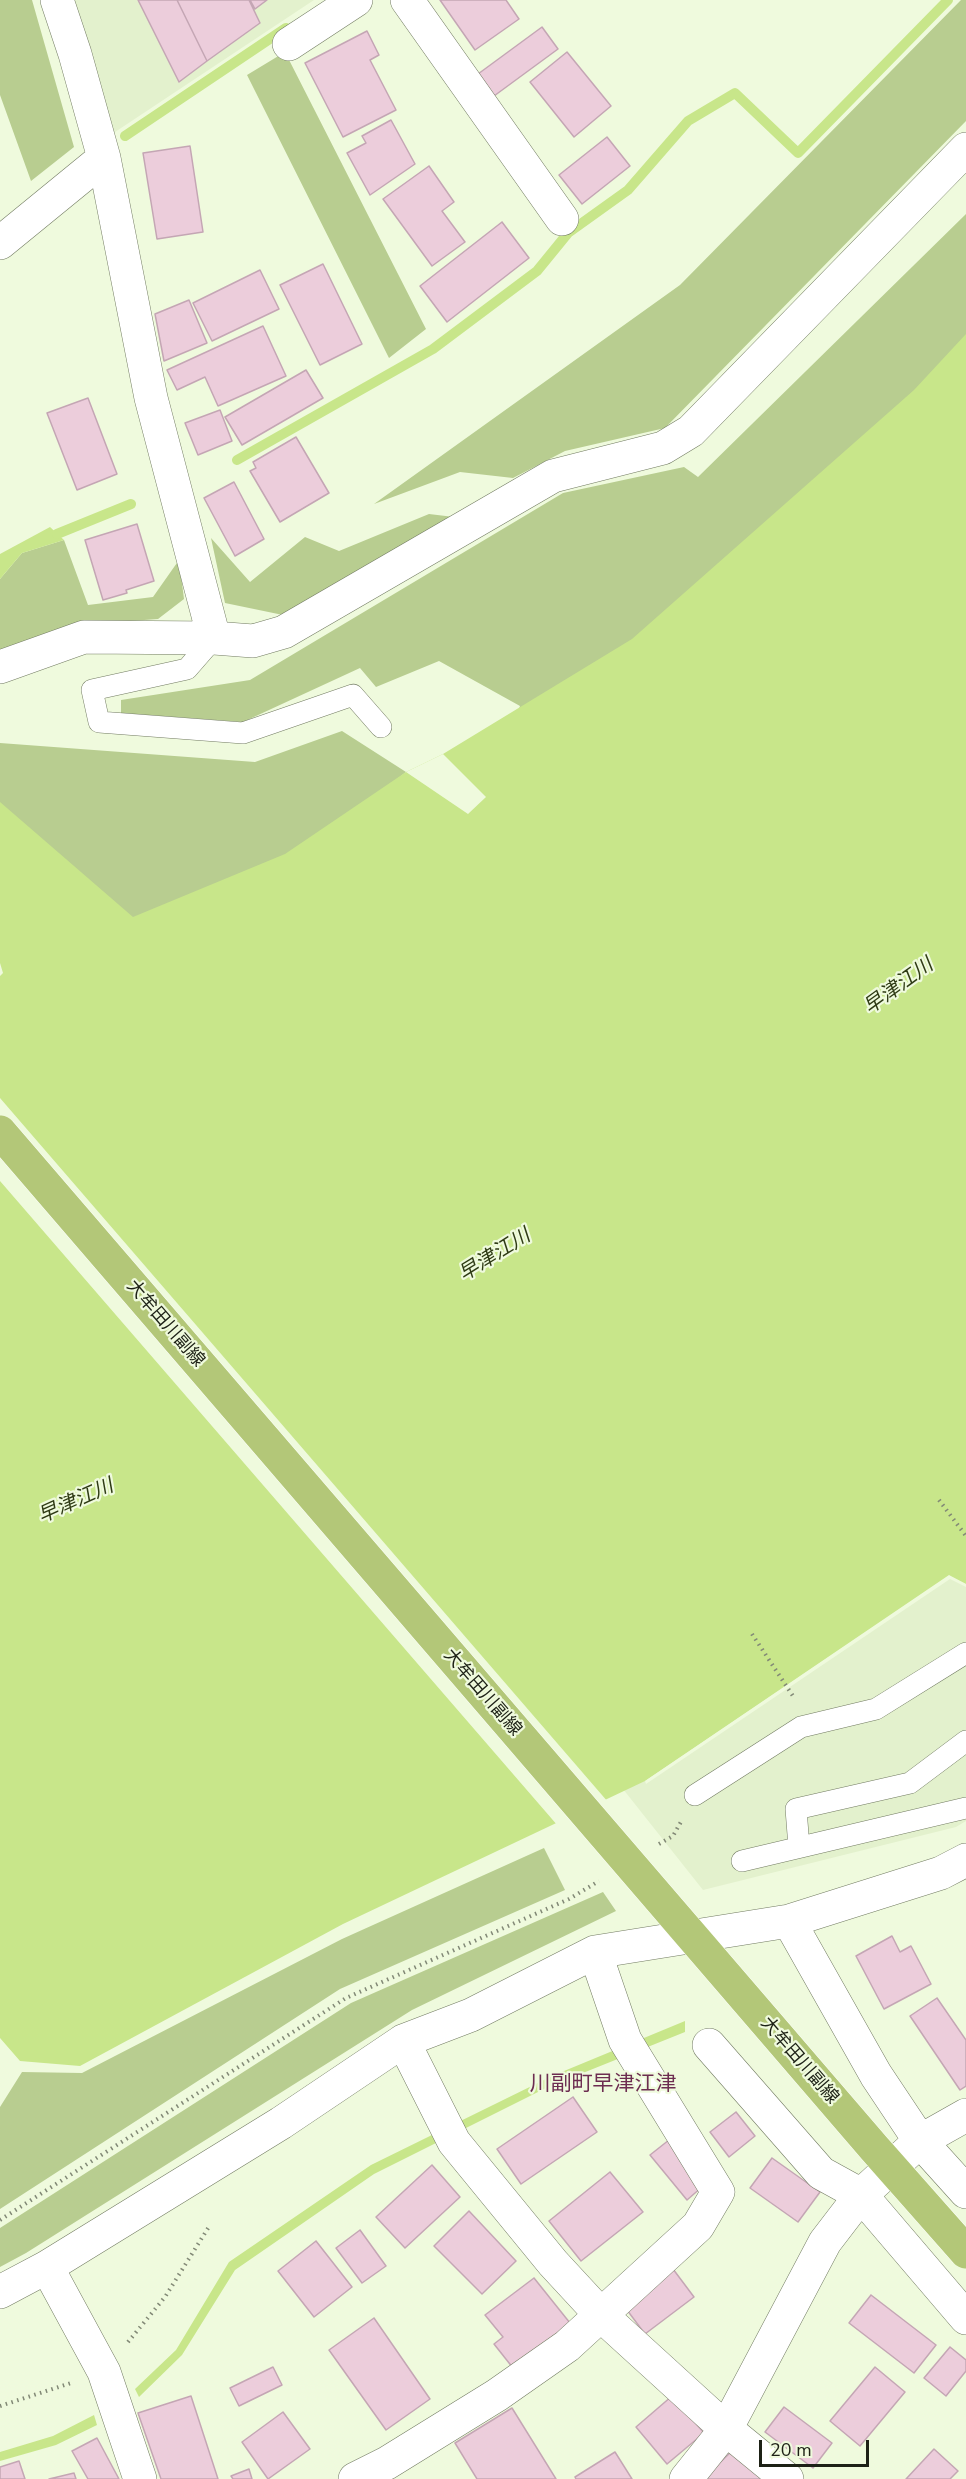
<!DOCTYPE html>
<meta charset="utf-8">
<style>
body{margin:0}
#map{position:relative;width:966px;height:2479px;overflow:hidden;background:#effadd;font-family:"Nunito Sans",sans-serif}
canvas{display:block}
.scale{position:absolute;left:759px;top:2440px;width:110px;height:27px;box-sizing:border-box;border:3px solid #1d2116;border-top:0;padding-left:8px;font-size:18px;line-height:21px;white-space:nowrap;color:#1d2116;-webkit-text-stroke:4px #effadd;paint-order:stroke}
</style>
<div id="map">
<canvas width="966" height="2479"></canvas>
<div class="scale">20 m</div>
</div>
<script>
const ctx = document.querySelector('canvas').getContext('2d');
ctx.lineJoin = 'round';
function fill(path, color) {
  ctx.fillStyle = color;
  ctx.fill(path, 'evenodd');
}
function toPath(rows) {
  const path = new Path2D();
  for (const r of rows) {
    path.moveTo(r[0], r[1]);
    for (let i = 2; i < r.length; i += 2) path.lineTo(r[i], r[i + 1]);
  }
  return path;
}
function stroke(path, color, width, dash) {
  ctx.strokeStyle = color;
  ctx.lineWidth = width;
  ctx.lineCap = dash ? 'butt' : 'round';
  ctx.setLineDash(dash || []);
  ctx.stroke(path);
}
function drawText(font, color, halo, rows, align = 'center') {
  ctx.font = font + ' "Nunito Sans","Noto Sans JP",sans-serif';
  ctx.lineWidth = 4.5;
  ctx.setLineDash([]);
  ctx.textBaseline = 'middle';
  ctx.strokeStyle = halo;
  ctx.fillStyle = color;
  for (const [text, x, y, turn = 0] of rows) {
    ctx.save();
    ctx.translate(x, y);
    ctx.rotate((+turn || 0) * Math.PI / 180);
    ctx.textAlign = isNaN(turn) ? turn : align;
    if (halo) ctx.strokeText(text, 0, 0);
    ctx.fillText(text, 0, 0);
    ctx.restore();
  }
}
const built = toPath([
 [67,0,314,0,109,136],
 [966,1082,966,1821,956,1827,703,1890,390,1495]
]);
const green = toPath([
 [0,0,32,0,74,147,31,181,0,95],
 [961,0,966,0,966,121,665,428,565,451,513,478,460,472,374,504,680,285],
 [285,52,426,329,389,358,247,75],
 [966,214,966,401,486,797,520,706,439,661,376,687,360,668,243,722,121,713,121,700,250,680,563,493,684,467,698,477],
 [429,514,454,517,283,615,225,603,211,538,250,582,305,537,339,551],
 [64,540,88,605,153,597,179,560,184,599,158,619,76,625,0,650,0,579,22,553],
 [342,731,406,772,148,977,0,806,0,743,255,762],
 [544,1848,565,1890,340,1989,0,2209,0,2107,22,2072,82,2073,342,1939],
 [603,1892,616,1911,412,2010,26,2253,0,2267,0,2228,351,2003]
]);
const water = toPath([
 [966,334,966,1584,949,1576,645,1781,343,1924,80,2066,20,2061,0,2038,0,976,3,973,0,963,0,802,133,917,285,854,406,772,443,754,632,639,914,390],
 [50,527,64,540,22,553,0,579,0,554],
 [685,2021,685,2032,548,2087,374,2174,235,2270,182,2355,139,2397,135,2389,176,2350,229,2262,371,2165,552,2076],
 [94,2415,97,2425,56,2445,0,2461,0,2452,53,2436]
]);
const pier = toPath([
 [443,754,486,797,468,814,406,772],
 [0,1098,608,1802,558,1826,0,1181],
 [949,1575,966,1584,966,1587,950,1579,646,1784,645,1781]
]);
const stream = toPath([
 [125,136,286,28],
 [237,460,433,349,537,271,568,233,628,190,688,121,735,93,798,153,948,0],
 [57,534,131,504]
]);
const building = toPath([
 [138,0,177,0,207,61,179,82,138,0],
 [177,0,249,0,260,23,207,61,177,0],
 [250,0,267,0,255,9,250,0],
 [440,0,506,0,519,19,475,50,440,0],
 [542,27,558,49,494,96,478,74,542,27],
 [367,31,379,55,370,60,396,110,343,137,305,63,367,31],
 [567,52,611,106,574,137,530,82,567,52],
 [391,120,415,164,370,195,347,153,366,143,362,136,391,120],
 [607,137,630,166,582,204,559,175,607,137],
 [190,146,203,232,157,239,143,153,190,146],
 [429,166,454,202,442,211,465,242,432,266,383,199,429,166],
 [502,222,529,258,447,322,420,286,502,222],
 [323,264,362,344,320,365,280,285,323,264],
 [260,270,279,309,212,341,193,303,260,270],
 [189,300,207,343,164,361,155,314,189,300],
 [263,326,286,376,218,406,205,377,177,390,167,370,263,326],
 [306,370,323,398,242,445,225,417,306,370],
 [88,398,117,474,77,490,47,413,88,398],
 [220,410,232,441,198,455,185,423,220,410],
 [296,437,329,493,280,522,250,471,256,468,253,462,296,437],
 [234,482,264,539,235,556,204,498,234,482],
 [137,524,154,581,126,590,127,593,103,600,85,540,137,524],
 [892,1936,900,1952,911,1946,931,1984,884,2009,856,1956,892,1936],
 [937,1998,966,2040,966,2086,960,2090,910,2016,937,1998],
 [573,2097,597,2132,521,2184,497,2149,573,2097],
 [736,2112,755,2136,729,2157,710,2132,736,2112],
 [674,2136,710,2180,687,2200,650,2155,674,2136],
 [772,2158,820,2192,798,2222,750,2188,772,2158],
 [432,2165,460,2197,405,2248,376,2217,432,2165],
 [610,2172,643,2212,581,2261,549,2221,610,2172],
 [469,2211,516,2261,482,2294,434,2246,469,2211],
 [360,2230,386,2266,362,2283,336,2248,360,2230],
 [316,2241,352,2287,314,2317,278,2271,316,2241],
 [670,2265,694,2297,645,2334,621,2302,670,2265],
 [534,2278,570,2323,513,2368,494,2344,503,2337,485,2315,534,2278],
 [871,2295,936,2345,914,2373,849,2323,871,2295],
 [374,2318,430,2399,386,2430,329,2350,374,2318],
 [950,2347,966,2360,966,2371,946,2396,924,2378,950,2347],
 [273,2367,282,2385,239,2406,230,2388,273,2367],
 [875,2367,905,2392,860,2446,830,2421,875,2367],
 [191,2396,218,2479,161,2479,138,2413,191,2396],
 [672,2396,704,2433,667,2464,636,2427,672,2396],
 [784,2407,832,2443,813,2468,765,2432,784,2407],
 [512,2408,556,2479,477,2479,455,2443,512,2408],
 [283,2412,310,2449,268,2479,242,2442,283,2412],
 [97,2438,119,2479,88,2479,72,2451,97,2438],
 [736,2447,767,2479,703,2479,736,2447],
 [934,2449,958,2471,950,2479,906,2479,934,2449],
 [615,2452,632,2479,576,2479,575,2477,615,2452],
 [19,2461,25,2479,0,2479,0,2467,19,2461],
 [249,2469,252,2479,233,2479,231,2476,249,2469],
 [74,2473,76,2479,49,2479,74,2473]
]);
const path = toPath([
 [939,1500,966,1536],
 [752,1634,795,1699],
 [659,1844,673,1836,682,1820],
 [0,2220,346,1998,569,1899,599,1881],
 [128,2342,165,2297,210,2225],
 [0,2406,71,2383]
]);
const service = toPath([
 [214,638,187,669,92,690,99,722,243,733,353,695,381,727],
 [695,1795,801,1727,876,1709,966,1653],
 [799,1847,796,1809,910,1783,966,1741],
 [742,1861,966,1808]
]);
const minor = toPath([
 [57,0,75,54,104,158,151,398,214,638],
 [407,0,562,219],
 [289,44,356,0],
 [0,243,104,158],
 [0,667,84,637,214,638,253,641,284,632,553,476,663,448,691,431,966,149],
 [789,1921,876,2075,920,2141,966,2192],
 [403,2041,454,2142,553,2263,602,2316,726,2429,787,2479],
 [709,2045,821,2173,861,2195,966,2318],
 [47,2267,104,2372,140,2479],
 [0,2292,47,2267,281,2123,403,2041,471,2015,595,1952,789,1921,941,1873,966,1860],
 [355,2479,387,2463,497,2395,567,2346,698,2226,718,2192,625,2040,595,1952],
 [686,2479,726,2429,825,2242,861,2195,920,2141,966,2115]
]);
const primaryBridge = toPath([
 [0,1132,875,2149,966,2252]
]);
const streetNames = [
 ["大牟田川副線",165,1324,49],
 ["大牟田川副線",482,1693,49],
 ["大牟田川副線",799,2061,49]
];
const waterNames = [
 ["早津江川",899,987,-36],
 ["早津江川",495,1256,-32],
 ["早津江川",76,1502,-24]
];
const quarterNames = [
 ["川副町早津江津",603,2085]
];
fill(built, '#e3f1cd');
fill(green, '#b8cd90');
fill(water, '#c8e68a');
fill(pier, '#effadd');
stroke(stream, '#c8e68a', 10);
fill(building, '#eccddb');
stroke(building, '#c4a6b4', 1.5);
stroke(service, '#727b62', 22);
stroke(minor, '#727b62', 34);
stroke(path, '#828976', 4, [1.5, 4.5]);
stroke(service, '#fff', 21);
stroke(minor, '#fff', 33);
stroke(primaryBridge, '#fff', 34, []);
stroke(primaryBridge, '#b3c778', 33);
drawText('18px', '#1d2116', '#effadd', streetNames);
drawText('italic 20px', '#2f3b15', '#effadd', waterNames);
drawText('21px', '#6d2d51', '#effadd', quarterNames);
</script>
